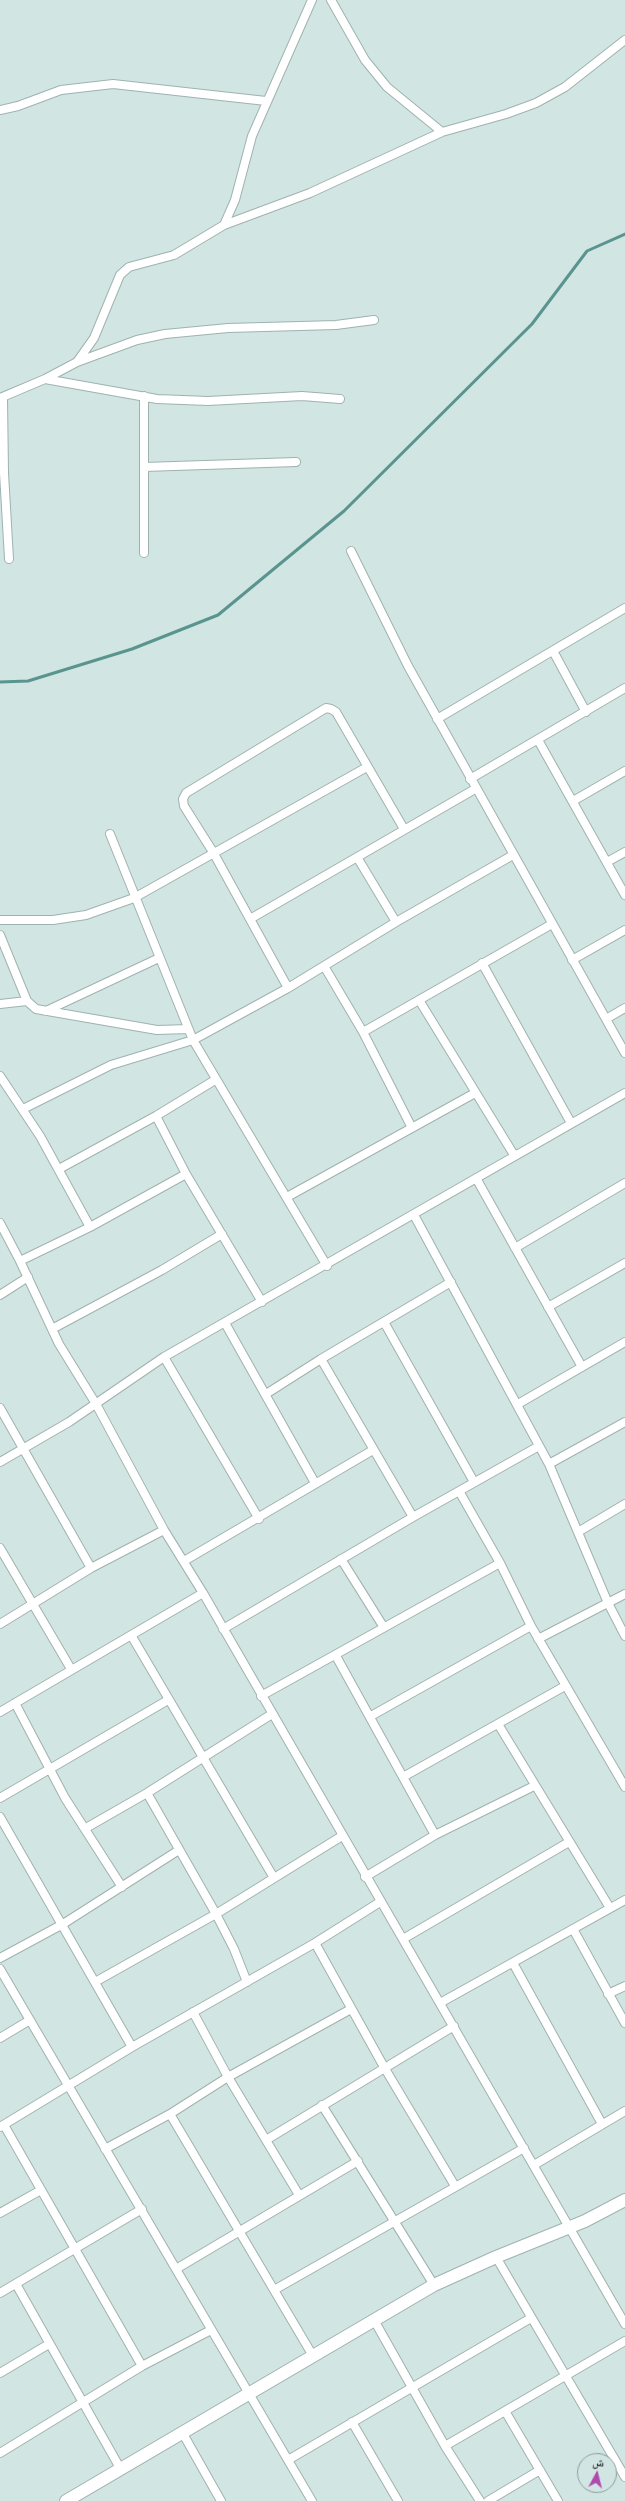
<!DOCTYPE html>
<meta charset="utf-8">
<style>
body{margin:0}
#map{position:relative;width:625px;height:2501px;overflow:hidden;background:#d1e5e2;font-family:Barlow,"Noto Naskh Arabic",sans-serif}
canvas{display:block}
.north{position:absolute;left:577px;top:2453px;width:40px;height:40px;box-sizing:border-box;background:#d1e5e2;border:1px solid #8f9e9c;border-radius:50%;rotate:7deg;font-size:11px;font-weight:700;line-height:16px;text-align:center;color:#2b3332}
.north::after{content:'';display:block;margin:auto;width:14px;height:18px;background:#b04aae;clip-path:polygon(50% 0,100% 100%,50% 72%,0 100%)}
</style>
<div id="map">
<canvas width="625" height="2501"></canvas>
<div class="north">ش</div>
</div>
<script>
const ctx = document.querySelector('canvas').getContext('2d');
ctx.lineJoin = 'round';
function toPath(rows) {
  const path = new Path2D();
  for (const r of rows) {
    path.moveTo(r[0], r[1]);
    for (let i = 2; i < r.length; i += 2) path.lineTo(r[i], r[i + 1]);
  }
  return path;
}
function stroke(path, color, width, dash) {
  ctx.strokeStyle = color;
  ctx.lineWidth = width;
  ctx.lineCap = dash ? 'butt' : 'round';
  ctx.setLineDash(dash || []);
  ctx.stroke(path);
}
const stream = toPath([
 [0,682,28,681,132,649,218,615,344,511,532,324,587,251,625,234]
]);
const street = toPath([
 [331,0,365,60,387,87,442,132],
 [0,110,18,106,61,90,113,84,266,101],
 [224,225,235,200,252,136,312,0],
 [77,362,94,338,120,275,129,267,174,255,224,225,310,193,442,132,506,114,536,103,565,87,625,40],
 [45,379,157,399,208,401,302,396,340,399],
 [144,396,144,553],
 [0,398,45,379,77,362,137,340,165,334,228,328,336,325,374,320],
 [3,398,4,473,9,559],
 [144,467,296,462],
 [351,551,408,666,625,1053],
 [553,651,586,712],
 [437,719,625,608],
 [538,740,625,895],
 [470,779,625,688],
 [573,801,625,771],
 [110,834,193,1040,327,1266],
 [357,857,396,922],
 [607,862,625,852],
 [250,919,475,789],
 [0,920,53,920,86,915,134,898,367,767],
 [0,935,27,1001,36,1009,157,1030,188,1029],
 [572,960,625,930],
 [482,963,571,1123],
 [324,966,363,1032,412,1128],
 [288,988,213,852,184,806,183,799,186,793,326,708,331,709,336,712,404,829],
 [419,1000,514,1155],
 [0,1004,27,1001],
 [46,1011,159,958],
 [606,1019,625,1008],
 [363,1032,552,924],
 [0,1076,40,1136,90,1227],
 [23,1109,111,1065,193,1040,288,988,396,922,513,855],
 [156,1116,186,1174,262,1302],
 [59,1169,156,1116,215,1080],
 [186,1174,90,1227,20,1261,59,1344,96,1404,164,1530,203,1593,625,2324],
 [476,1178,582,1367],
 [287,1197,475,1093],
 [414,1215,549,1464,608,1603,625,1636],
 [0,1223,20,1261],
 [515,1248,625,1183],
 [0,1295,28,1277],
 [548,1307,625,1263],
 [384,1322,474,1482],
 [225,1323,315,1483],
 [52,1329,162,1270,222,1234],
 [164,1357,259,1519],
 [321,1359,413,1517],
 [266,1394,321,1359,451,1282],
 [518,1404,625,1342],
 [0,1408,91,1568],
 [0,1462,69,1422,164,1357,625,1093],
 [549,1464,625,1422],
 [459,1491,500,1563,531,1626,625,1787],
 [578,1532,625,1504],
 [0,1548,71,1669],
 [341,1559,383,1626],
 [184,1561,373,1450],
 [0,1624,91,1568,164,1530],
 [223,1629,413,1517,539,1446],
 [131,1635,274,1878],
 [538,1639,625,1594],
 [336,1656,435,1835],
 [261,1696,500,1563],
 [15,1703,65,1798,122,1887],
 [0,1712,203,1593],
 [371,1716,531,1626],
 [498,1724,610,1908],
 [403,1777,565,1686],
 [147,1793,216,1914,234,1949,247,1982],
 [0,1798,168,1700],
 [0,1817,132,2047],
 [86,1828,147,1793,272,1714],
 [365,1877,435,1835,534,1786],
 [573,1929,625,2023],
 [403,1939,569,1842],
 [315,1943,384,2067,455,2186],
 [0,1958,63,1924,179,1850],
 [513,1963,602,2124],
 [0,1969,312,2501],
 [95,1982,216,1914,342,1836],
 [608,1994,625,1986],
 [440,2003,625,1900],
 [193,2012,228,2077,299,2195],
 [0,2038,30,2020],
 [322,2105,434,2285],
 [170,2114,313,2356],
 [4,2125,142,2366],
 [0,2127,132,2047,315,1943,380,1902],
 [266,2140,454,2026],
 [105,2149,170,2114,228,2077,351,2009],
 [534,2165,625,2111],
 [0,2213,41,2190],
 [496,2257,625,2477],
 [176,2269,358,2161],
 [16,2284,120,2468],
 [274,2290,524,2148],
 [0,2293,142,2209],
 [374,2320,445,2446,480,2501],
 [0,2373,49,2344],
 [505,2411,558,2501],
 [352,2422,398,2501],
 [182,2432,221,2501],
 [445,2446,625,2341],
 [0,2453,142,2366,211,2330],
 [288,2460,531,2318],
 [488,2501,540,2470]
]);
const secondary = toPath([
 [66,2501,434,2285,496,2257,585,2221,625,2200]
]);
stroke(stream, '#59948e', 3);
stroke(street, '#9fb2af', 10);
stroke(secondary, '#9fb2af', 14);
stroke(street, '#fff', 8);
stroke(secondary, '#fff', 12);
</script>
